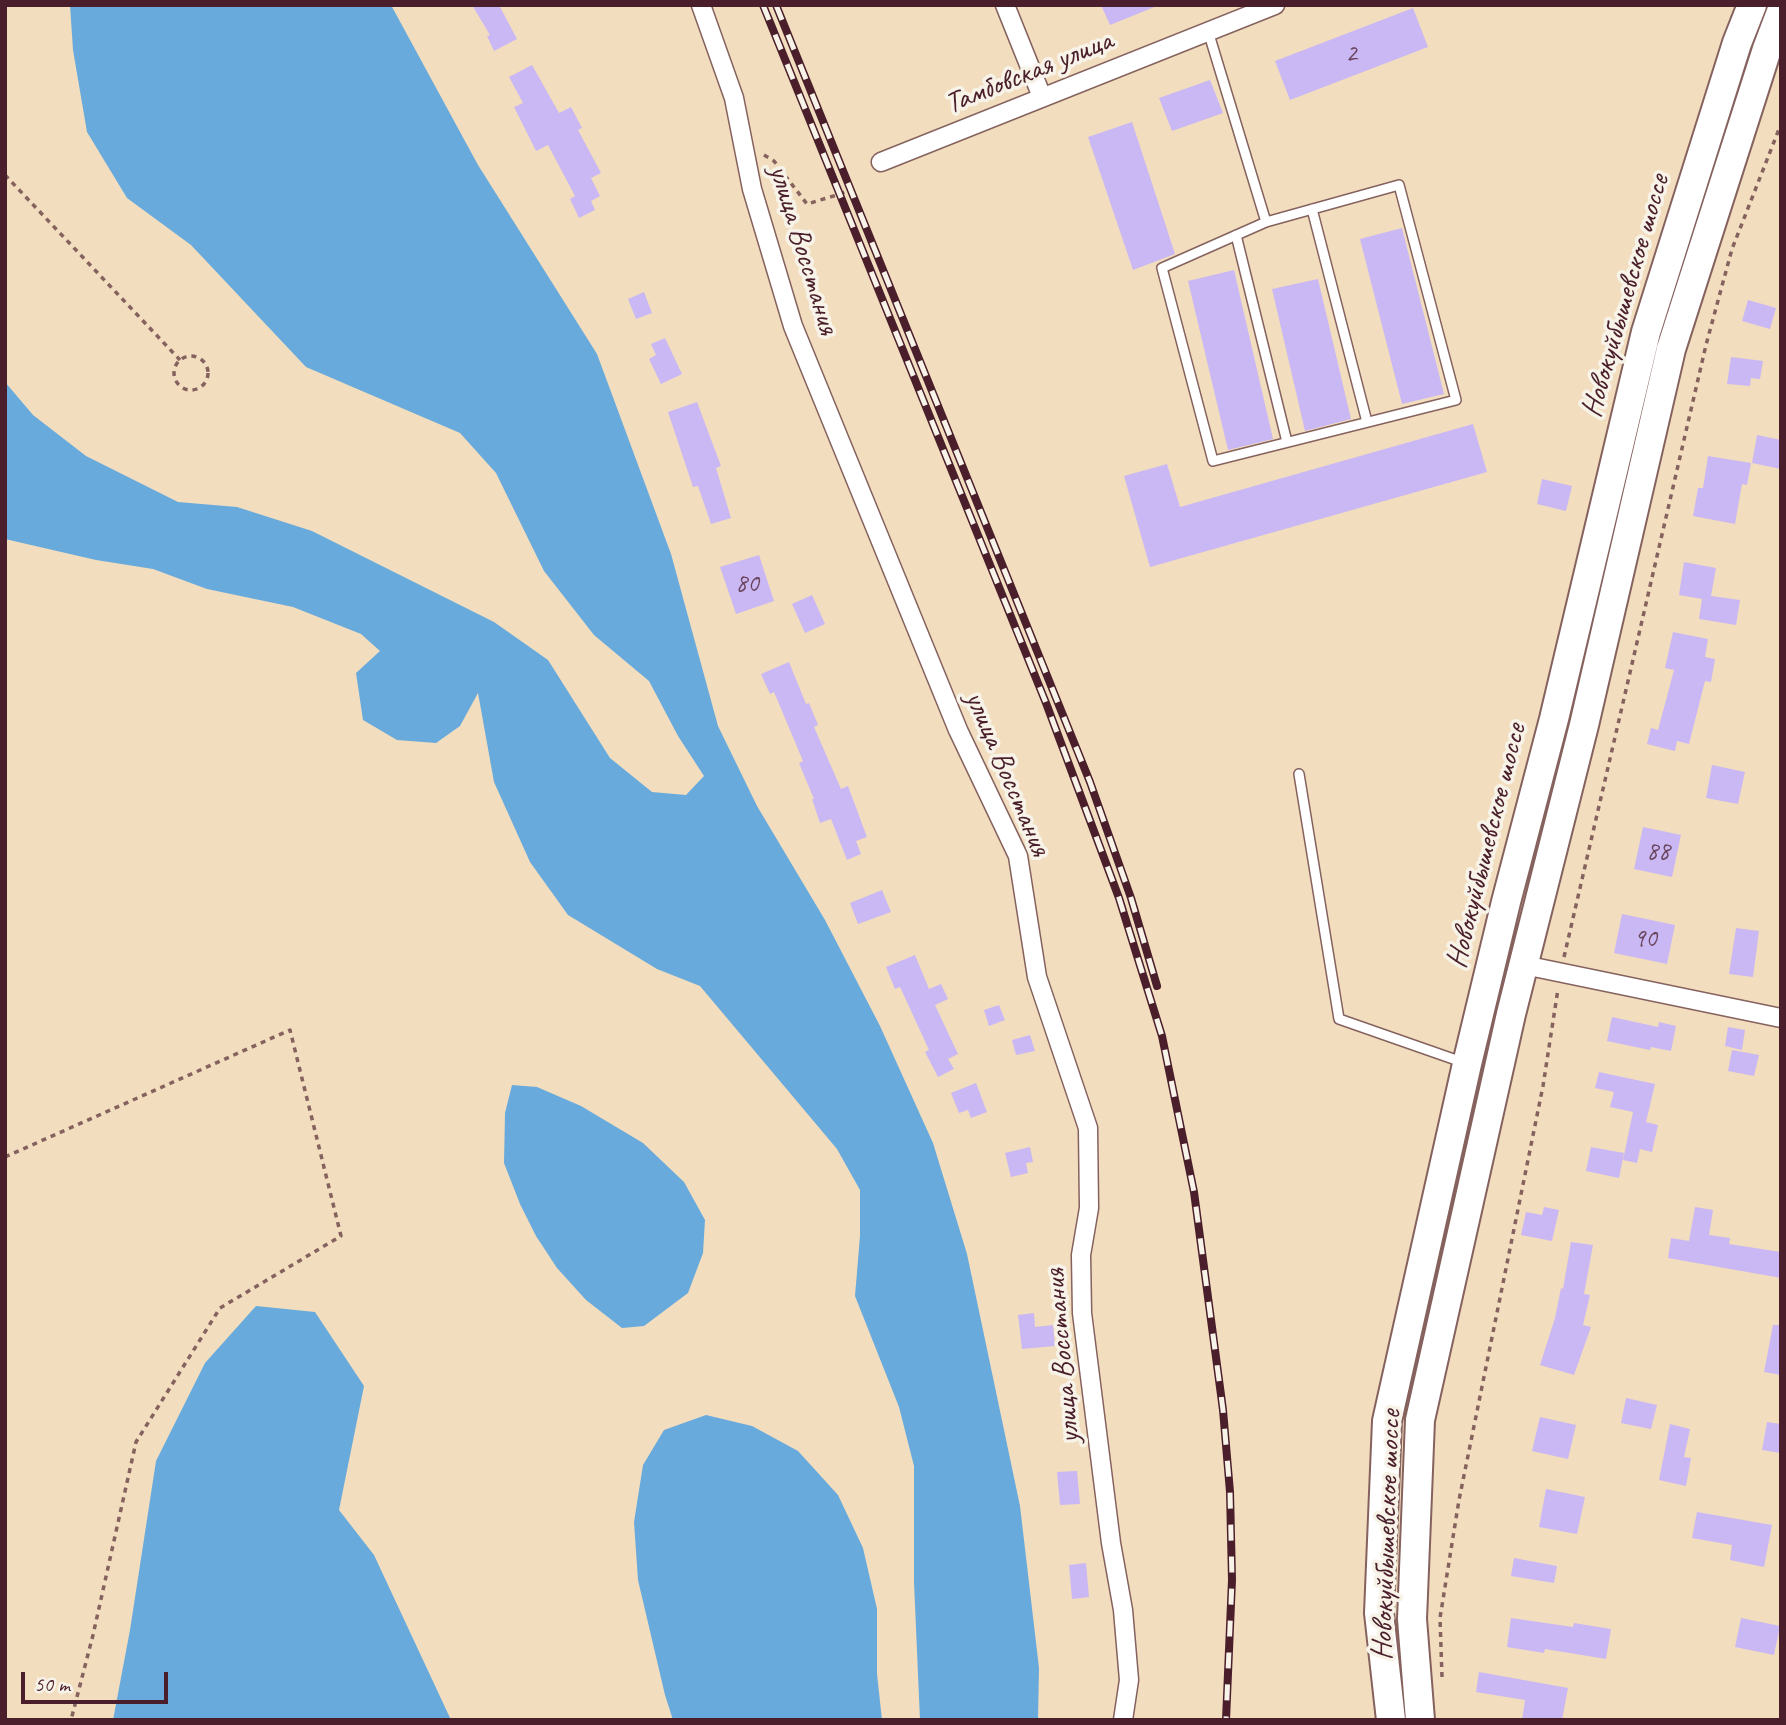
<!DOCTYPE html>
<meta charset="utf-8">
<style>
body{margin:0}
#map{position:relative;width:1786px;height:1725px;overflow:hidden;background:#f2ddbe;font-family:Caveat,sans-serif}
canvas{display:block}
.frame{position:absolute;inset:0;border:7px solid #4a1f2b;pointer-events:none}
.scale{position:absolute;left:21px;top:1672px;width:147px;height:32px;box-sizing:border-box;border:4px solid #4a1f2b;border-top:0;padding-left:9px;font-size:21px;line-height:24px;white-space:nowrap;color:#4a1f2b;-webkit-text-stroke:5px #f7f3e8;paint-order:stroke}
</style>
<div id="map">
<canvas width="1786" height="1725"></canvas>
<div class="frame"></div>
<div class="scale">50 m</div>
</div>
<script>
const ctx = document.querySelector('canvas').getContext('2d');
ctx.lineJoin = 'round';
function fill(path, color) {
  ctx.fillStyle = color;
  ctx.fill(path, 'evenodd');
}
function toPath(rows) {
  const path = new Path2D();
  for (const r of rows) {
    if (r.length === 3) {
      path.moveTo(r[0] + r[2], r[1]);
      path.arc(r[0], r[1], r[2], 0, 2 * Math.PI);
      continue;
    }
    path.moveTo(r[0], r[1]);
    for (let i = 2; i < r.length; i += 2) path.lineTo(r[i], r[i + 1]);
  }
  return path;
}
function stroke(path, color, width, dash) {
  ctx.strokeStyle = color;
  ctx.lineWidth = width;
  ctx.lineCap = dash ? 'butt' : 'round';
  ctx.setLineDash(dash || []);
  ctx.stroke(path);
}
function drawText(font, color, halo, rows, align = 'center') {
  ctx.font = font + ' Caveat,sans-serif';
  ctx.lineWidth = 7;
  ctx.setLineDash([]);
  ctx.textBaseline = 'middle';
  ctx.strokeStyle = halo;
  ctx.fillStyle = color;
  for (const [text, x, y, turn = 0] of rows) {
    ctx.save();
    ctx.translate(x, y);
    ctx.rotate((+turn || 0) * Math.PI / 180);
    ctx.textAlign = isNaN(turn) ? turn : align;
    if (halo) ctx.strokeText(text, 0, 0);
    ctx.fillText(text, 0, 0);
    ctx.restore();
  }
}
const water = toPath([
 [70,5,391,5,478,165,597,354,671,554,718,726,757,806,825,920,880,1026,933,1143,967,1254,1020,1506,1039,1668,1038,1720,920,1720,914,1582,914,1466,899,1407,855,1296,860,1236,860,1190,837,1149,700,986,657,969,568,915,530,862,494,782,478,693,460,726,436,743,397,740,363,720,356,673,380,651,361,634,293,607,207,589,153,569,96,560,5,539,5,382,33,415,86,456,178,502,237,507,312,531,494,622,548,660,610,758,652,792,686,795,704,776,678,736,649,681,594,635,544,571,496,473,460,433,306,367,191,245,127,198,87,132,73,50],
 [512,1085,537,1087,581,1106,643,1143,684,1182,705,1220,703,1253,688,1293,644,1326,622,1328,586,1300,557,1268,536,1236,520,1204,504,1163,505,1113],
 [256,1306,315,1312,364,1386,339,1510,374,1555,451,1720,113,1720,130,1630,156,1461,205,1363],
 [706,1415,752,1426,798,1451,838,1495,863,1548,877,1609,877,1674,882,1720,673,1720,665,1695,638,1580,634,1522,643,1465,664,1430]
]);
const building = toPath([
 [472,5,499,5,517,39,494,51,487,36,490,35],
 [1101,5,1157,5,1157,6,1110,25],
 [1413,8,1428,47,1290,100,1275,61],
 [532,65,559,113,571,107,582,128,578,130,601,173,591,178,600,196,591,201,595,210,579,218,570,199,575,196,548,145,536,151,514,107,523,103,509,77],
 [1210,80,1223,113,1172,131,1159,98],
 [1132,122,1175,254,1133,270,1088,137],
 [1402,228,1444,394,1402,404,1360,239],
 [1234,270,1273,439,1228,450,1188,281],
 [1318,279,1351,419,1305,431,1272,289],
 [644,292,652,313,636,319,628,299],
 [1748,300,1776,308,1770,329,1742,321],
 [665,338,682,374,661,384,649,359,656,355,651,344],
 [1731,357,1763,361,1760,379,1751,378,1750,386,1727,384],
 [697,402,721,466,716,468,731,518,711,524,698,486,693,487,668,412],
 [1473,424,1487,472,1150,567,1124,476,1167,464,1180,507],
 [1757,435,1781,440,1781,469,1752,463],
 [1708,456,1751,463,1747,485,1742,484,1735,524,1693,516,1698,488,1703,488],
 [1542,479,1572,486,1566,511,1537,504],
 [759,555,774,601,736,614,720,567],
 [1684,562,1716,568,1711,596,1740,600,1736,625,1699,619,1702,599,1679,595],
 [812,595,825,624,805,633,792,604],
 [1673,632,1708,639,1705,657,1715,659,1711,682,1705,681,1689,744,1677,741,1675,751,1647,744,1651,728,1658,730,1674,670,1665,668],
 [789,662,806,704,809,703,818,725,814,727,841,789,848,786,867,837,856,841,861,854,847,860,831,819,820,823,812,799,814,799,799,763,803,761,774,692,770,694,761,674],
 [1712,765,1745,772,1738,804,1706,798],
 [1643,827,1681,835,1672,877,1634,869],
 [882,890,891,912,858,924,850,903],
 [1622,914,1675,925,1667,964,1614,953],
 [1736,928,1759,931,1753,977,1729,974],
 [915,955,929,989,941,984,948,999,935,1005,958,1054,948,1059,954,1069,938,1077,925,1052,929,1050,900,987,895,989,886,967],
 [999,1005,1005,1020,989,1026,984,1010],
 [1612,1017,1658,1027,1659,1022,1676,1026,1671,1051,1651,1047,1650,1050,1607,1041],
 [1728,1027,1745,1030,1742,1050,1725,1046],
 [1030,1035,1035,1051,1016,1055,1012,1040],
 [1732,1050,1759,1055,1754,1076,1728,1071],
 [1599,1072,1655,1084,1646,1122,1658,1125,1652,1152,1640,1149,1637,1163,1623,1160,1633,1112,1610,1107,1614,1092,1595,1088],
 [976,1083,987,1112,971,1118,968,1110,959,1113,951,1093],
 [1030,1147,1033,1162,1026,1163,1028,1173,1011,1177,1005,1153],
 [1591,1147,1624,1153,1619,1178,1586,1171],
 [1544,1207,1559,1210,1552,1241,1521,1235,1526,1212,1542,1215],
 [1695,1207,1713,1210,1709,1235,1730,1238,1729,1244,1781,1252,1781,1278,1668,1258,1671,1238,1689,1241],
 [1571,1242,1593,1245,1584,1294,1590,1295,1583,1325,1591,1327,1574,1375,1540,1365,1555,1318,1561,1288,1563,1289],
 [1034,1313,1035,1327,1053,1325,1055,1346,1022,1349,1018,1315],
 [1773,1325,1781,1325,1781,1375,1764,1372],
 [1626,1398,1657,1405,1651,1429,1621,1423],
 [1540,1417,1576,1425,1568,1459,1532,1451],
 [1767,1422,1781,1424,1781,1453,1762,1450],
 [1670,1424,1690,1429,1684,1457,1691,1458,1686,1486,1659,1480],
 [1077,1471,1080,1504,1060,1505,1057,1472],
 [1546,1489,1585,1497,1577,1534,1539,1527],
 [1697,1512,1772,1525,1764,1567,1730,1560,1732,1545,1692,1538],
 [1514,1558,1557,1566,1554,1583,1511,1576],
 [1086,1563,1089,1597,1072,1599,1069,1565],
 [1511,1618,1573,1627,1574,1623,1611,1629,1606,1659,1545,1649,1544,1653,1507,1647],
 [1741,1618,1780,1626,1774,1655,1735,1647],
 [1479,1672,1568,1688,1562,1720,1522,1720,1525,1700,1476,1692]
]);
const path = toPath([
 [764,155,774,161,807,204,840,194,856,187],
 [5,175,180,360],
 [191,373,17],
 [1564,957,1706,345,1732,249,1781,124],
 [5,1157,290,1030,341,1236,220,1308,136,1442,93,1635,71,1720],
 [1442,1677,1440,1618,1459,1500,1543,1086,1558,989]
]);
const lane = toPath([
 [1208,31,1266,222,1162,268,1213,461,1456,400,1399,185,1266,222],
 [1312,209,1367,422],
 [1236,235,1287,442],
 [1299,774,1339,1019,1462,1062]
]);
const street = toPath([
 [701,5,734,98,752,189,793,326,958,730,1018,856,1037,977,1088,1128,1089,1208,1081,1255,1082,1313,1111,1543,1123,1610,1129,1680,1123,1720],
 [1005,5,1042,97],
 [881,162,1275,5],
 [1524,965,1781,1018]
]);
const primary = toPath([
 [1391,1720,1379,1613,1387,1421,1467,1064,1506,902,1554,719,1646,332,1737,43,1752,5],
 [1420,1720,1412,1619,1420,1420,1511,1014,1584,725,1671,349,1767,49,1781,12]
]);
const rail = toPath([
 [763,5,1046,703,1119,898,1162,1036,1194,1192,1223,1410,1230,1492,1232,1580,1226,1720],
 [776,5,1090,782,1131,898,1157,986]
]);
const numberNames = [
 ["2",1351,54],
 ["80",747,584],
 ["88",1658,852],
 ["90",1645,939]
];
const streetNames = [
 ["Тамбовская улица",1029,73,-22],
 ["улица Восстания",803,250,73],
 ["Новокуйбышевское шоссе",1626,296,-74],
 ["улица Восстания",1007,774,67],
 ["Новокуйбышевское шоссе",1487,846,-76],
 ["улица Восстания",1063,1356,-95],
 ["Новокуйбышевское шоссе",1387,1535,-88]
];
fill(water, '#68aadc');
fill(building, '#cab8f4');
stroke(lane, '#85625e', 12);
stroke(street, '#85625e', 21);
stroke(primary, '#85625e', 32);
stroke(path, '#85625e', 3.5, [5, 5]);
stroke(lane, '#fff', 9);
stroke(street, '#fff', 18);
stroke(primary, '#fff', 28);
stroke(rail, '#4a1f2b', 8);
stroke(rail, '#f7f3e8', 5, [16]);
drawText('26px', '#6a455d', null, numberNames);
drawText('30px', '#4a1f2b', '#f7f3e8', streetNames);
</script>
